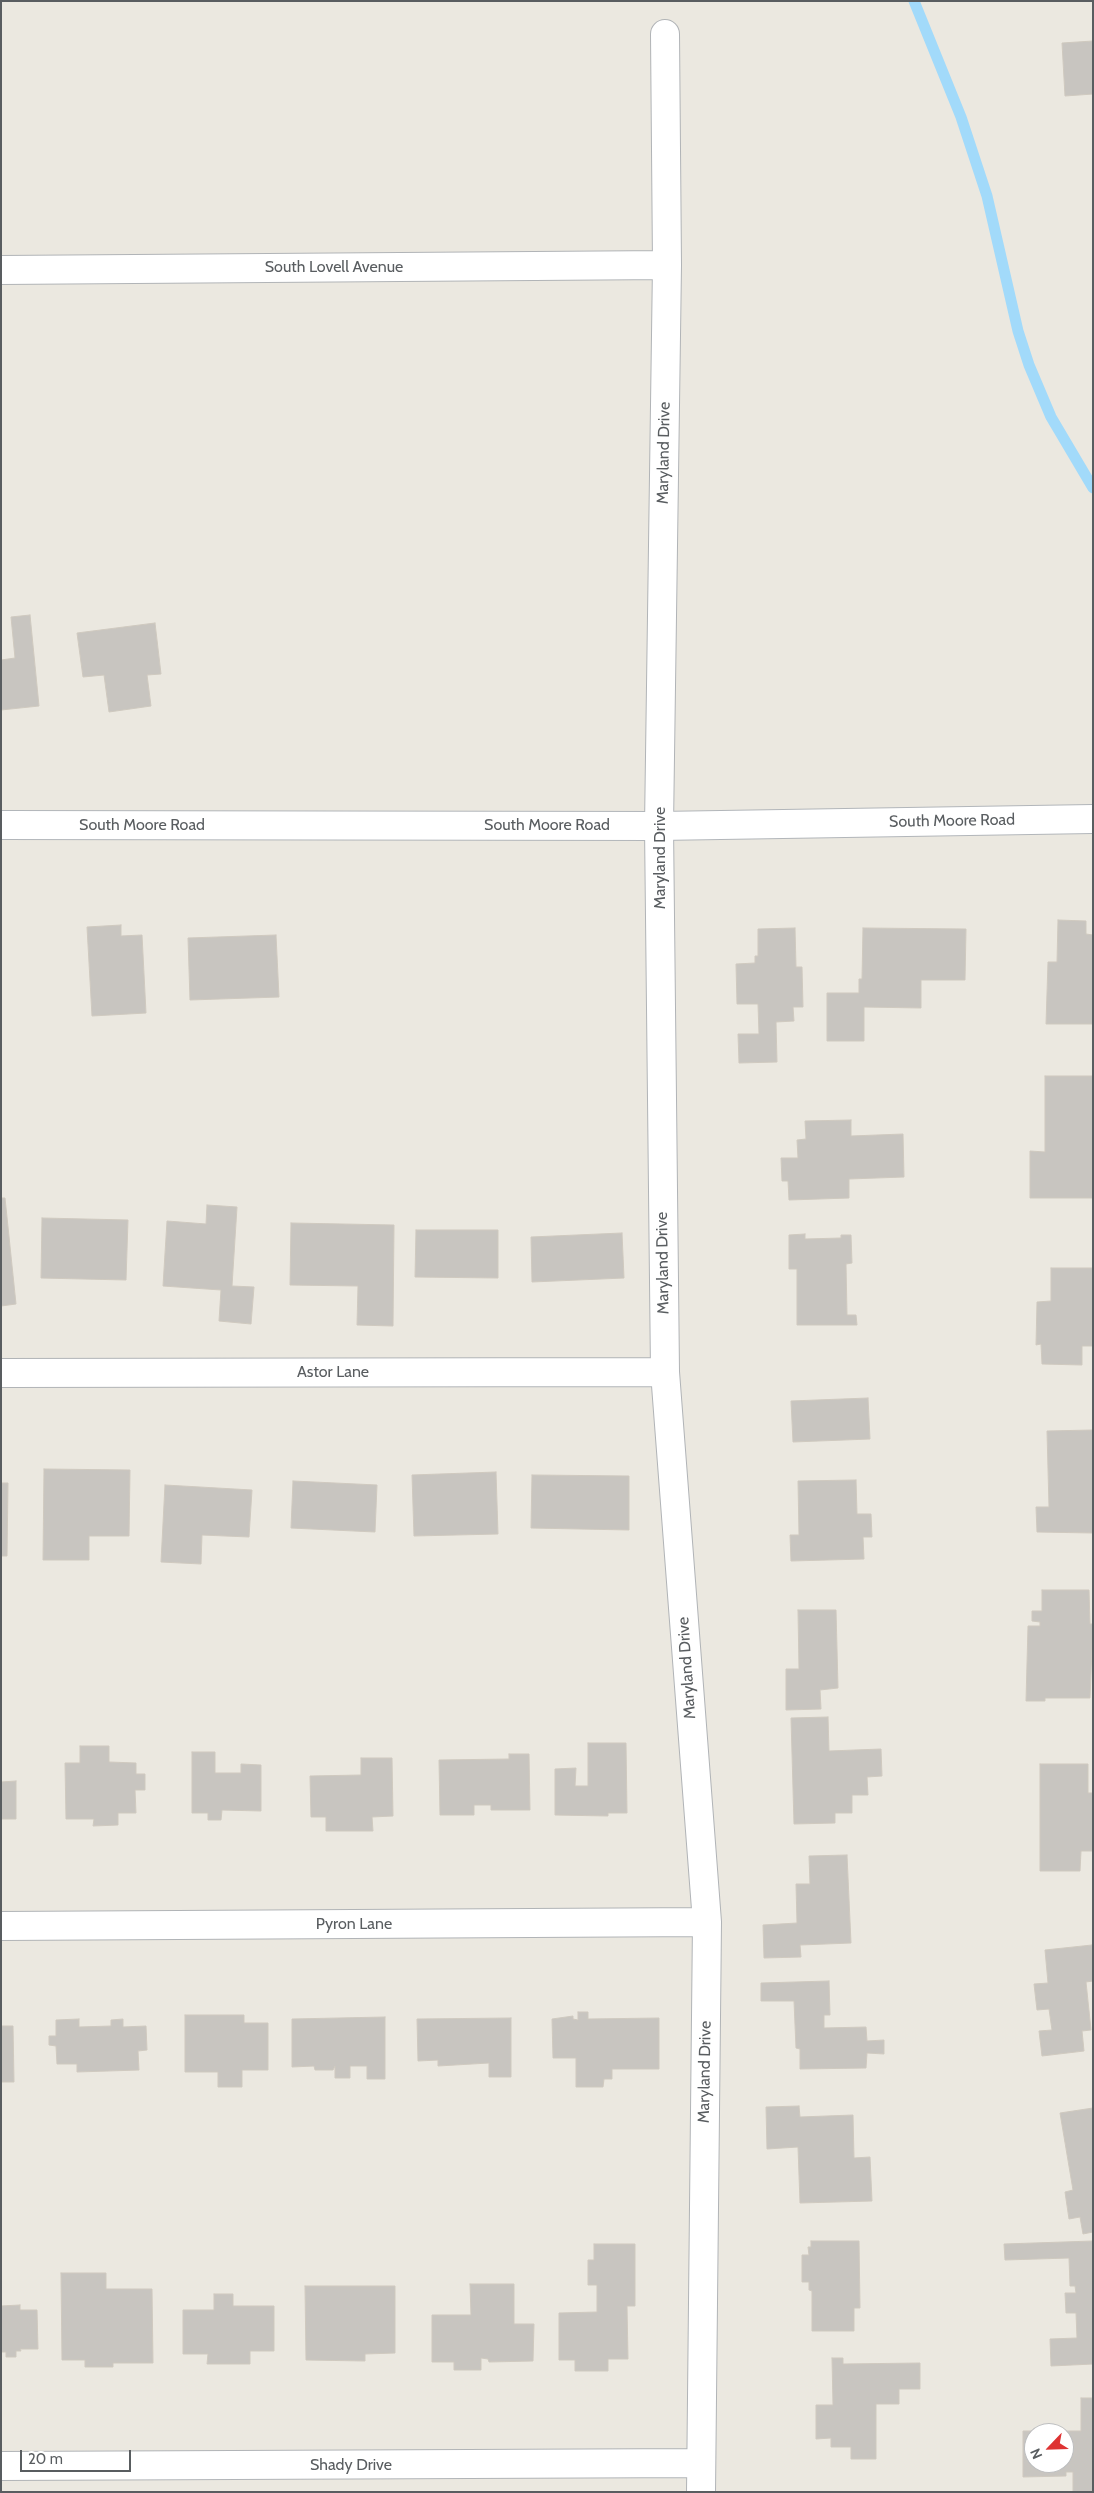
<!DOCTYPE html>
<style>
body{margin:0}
#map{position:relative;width:1094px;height:2493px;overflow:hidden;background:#ebe8e0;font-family:Cabin,sans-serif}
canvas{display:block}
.frame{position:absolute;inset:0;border:2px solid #595d60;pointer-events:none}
.north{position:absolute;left:1024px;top:2423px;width:50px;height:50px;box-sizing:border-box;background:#fff;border:1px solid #bdbebf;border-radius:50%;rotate:246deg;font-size:14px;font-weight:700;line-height:20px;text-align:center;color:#595d60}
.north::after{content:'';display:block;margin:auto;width:18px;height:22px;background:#de3333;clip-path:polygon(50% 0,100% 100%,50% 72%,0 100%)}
.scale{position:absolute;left:20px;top:2450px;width:111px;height:22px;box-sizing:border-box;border:2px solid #595d60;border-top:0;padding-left:6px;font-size:15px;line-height:18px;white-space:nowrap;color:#595d60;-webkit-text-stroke:4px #fff;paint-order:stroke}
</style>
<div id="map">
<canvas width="1094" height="2493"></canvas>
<div class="frame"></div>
<div class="north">N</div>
<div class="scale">20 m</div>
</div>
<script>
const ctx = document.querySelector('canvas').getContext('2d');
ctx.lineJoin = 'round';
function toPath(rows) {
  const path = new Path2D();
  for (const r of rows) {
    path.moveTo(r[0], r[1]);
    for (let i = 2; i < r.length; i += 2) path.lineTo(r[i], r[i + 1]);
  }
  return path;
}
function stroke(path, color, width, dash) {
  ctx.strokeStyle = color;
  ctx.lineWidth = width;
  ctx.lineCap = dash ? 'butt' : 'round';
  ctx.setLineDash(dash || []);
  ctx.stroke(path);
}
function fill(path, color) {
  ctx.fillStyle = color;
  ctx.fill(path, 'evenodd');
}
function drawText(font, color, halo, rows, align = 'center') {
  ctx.font = font + ' Cabin,sans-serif';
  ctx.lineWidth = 4;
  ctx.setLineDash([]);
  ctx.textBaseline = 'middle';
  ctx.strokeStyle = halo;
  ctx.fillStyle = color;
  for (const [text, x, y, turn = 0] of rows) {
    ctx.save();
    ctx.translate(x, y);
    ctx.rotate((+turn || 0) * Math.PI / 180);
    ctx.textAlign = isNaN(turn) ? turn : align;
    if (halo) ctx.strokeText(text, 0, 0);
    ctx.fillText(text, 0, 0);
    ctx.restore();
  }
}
const stream = toPath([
 [914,1,961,117,987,196,1018,331,1029,365,1051,417,1093,488]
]);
const building = toPath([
 [1093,41,1093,94,1065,96,1062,43,1093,41],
 [30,615,39,706,1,710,1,660,15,658,11,617,30,615],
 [155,623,161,674,147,675,151,706,109,712,104,675,83,677,77,633,155,623],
 [1058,920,1086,921,1086,934,1093,935,1093,1024,1046,1024,1048,962,1057,962,1058,920],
 [121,925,121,936,142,935,146,1013,92,1016,87,927,121,925],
 [795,928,796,967,802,967,803,1007,793,1007,794,1021,776,1022,777,1062,739,1063,738,1034,759,1034,758,1004,737,1004,736,964,755,963,755,956,758,956,758,929,795,928],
 [863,928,966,929,965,980,921,980,921,1008,864,1007,864,1041,827,1041,827,993,859,993,859,979,862,979,863,928],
 [276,935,279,997,190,1000,188,938,276,935],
 [1045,1076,1093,1076,1092,1198,1030,1198,1030,1151,1045,1152,1045,1076],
 [851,1120,851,1136,903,1134,904,1177,849,1179,849,1198,789,1200,788,1181,782,1181,781,1158,798,1158,797,1140,806,1139,805,1121,851,1120],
 [1,1198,5,1198,16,1304,1,1306,1,1198],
 [207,1205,237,1207,232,1286,254,1287,251,1324,219,1321,221,1290,163,1286,167,1221,206,1224,207,1205],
 [42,1218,128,1220,126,1280,41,1278,42,1218],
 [291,1223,394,1225,393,1326,357,1325,358,1286,290,1285,291,1223],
 [416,1230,498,1230,498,1278,415,1277,416,1230],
 [622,1233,624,1278,532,1282,531,1237,622,1233],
 [805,1234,805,1239,841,1238,841,1235,851,1235,852,1263,846,1264,847,1315,856,1315,857,1325,797,1325,797,1269,789,1269,789,1235,805,1234],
 [1051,1268,1093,1268,1092,1346,1082,1346,1082,1365,1042,1364,1041,1344,1036,1345,1037,1302,1051,1301,1051,1268],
 [868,1398,870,1439,793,1442,791,1401,868,1398],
 [1093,1430,1093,1533,1037,1532,1036,1507,1049,1507,1047,1431,1093,1430],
 [44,1469,130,1470,129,1536,89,1536,89,1560,43,1560,44,1469],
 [496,1472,498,1534,414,1536,412,1475,496,1472],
 [532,1475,629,1476,629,1530,531,1528,532,1475],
 [856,1480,857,1514,871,1514,872,1537,863,1537,864,1559,791,1561,790,1535,799,1535,798,1481,856,1480],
 [293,1481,377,1485,375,1532,291,1528,293,1481],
 [1,1483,8,1483,7,1556,1,1556,1,1483],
 [165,1485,252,1490,249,1537,202,1535,201,1564,161,1562,165,1485],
 [1042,1590,1089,1590,1090,1624,1093,1624,1090,1698,1045,1698,1045,1701,1026,1701,1028,1626,1040,1626,1040,1622,1032,1621,1032,1611,1042,1611,1042,1590],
 [798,1610,836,1610,838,1688,820,1690,821,1709,786,1710,786,1669,799,1669,798,1610],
 [828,1717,829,1751,881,1749,882,1776,867,1777,868,1795,852,1795,852,1813,835,1813,835,1823,794,1824,791,1718,828,1717],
 [588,1743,626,1743,627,1813,608,1813,608,1816,555,1815,555,1769,576,1768,575,1786,588,1786,588,1743],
 [80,1746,109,1746,109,1762,136,1763,136,1774,145,1774,145,1790,135,1790,136,1813,118,1813,118,1825,93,1826,94,1819,66,1819,65,1763,80,1763,80,1746],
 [192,1752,215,1752,215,1773,241,1773,241,1764,261,1765,261,1811,222,1810,221,1820,208,1820,208,1813,192,1813,192,1752],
 [509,1754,529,1754,530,1810,491,1810,491,1805,474,1805,474,1815,440,1815,439,1760,509,1759,509,1754],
 [361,1758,392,1758,393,1816,372,1817,373,1831,326,1831,326,1817,311,1817,310,1776,361,1775,361,1758],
 [1040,1764,1088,1764,1088,1793,1093,1793,1093,1836,1092,1851,1081,1851,1080,1871,1040,1871,1040,1764],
 [16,1781,16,1819,1,1819,1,1782,16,1781],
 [847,1855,851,1943,800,1945,801,1957,764,1958,763,1925,797,1923,796,1884,810,1884,809,1856,847,1855],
 [1092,1945,1093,1981,1086,1982,1091,2030,1082,2031,1084,2051,1042,2056,1039,2031,1052,2030,1049,2009,1037,2010,1034,1984,1048,1983,1045,1950,1092,1945],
 [829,1981,830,2015,824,2015,824,2028,866,2027,867,2041,884,2040,884,2054,867,2053,866,2068,800,2069,800,2049,796,2048,794,2001,761,2001,761,1983,829,1981],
 [578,2012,588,2012,588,2019,659,2018,659,2069,612,2069,612,2079,604,2079,603,2087,576,2087,576,2058,553,2058,552,2019,573,2016,573,2019,578,2020,578,2012],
 [185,2015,244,2015,244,2023,268,2023,268,2070,242,2070,242,2087,218,2087,218,2072,185,2072,185,2015],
 [385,2017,385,2079,367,2079,367,2066,350,2066,350,2078,335,2078,335,2066,333,2070,315,2070,314,2066,292,2067,292,2019,385,2017],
 [511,2018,511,2077,489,2077,489,2063,438,2066,438,2060,418,2061,417,2019,511,2018],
 [79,2019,79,2027,111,2026,111,2020,123,2019,123,2027,146,2026,147,2050,138,2051,139,2070,77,2072,77,2064,57,2064,56,2046,49,2045,49,2036,56,2036,56,2020,79,2019],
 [1,2026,13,2026,14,2082,1,2082,1,2026],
 [799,2106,800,2117,853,2115,854,2158,870,2157,872,2201,800,2203,798,2147,767,2149,766,2107,799,2106],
 [1093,2108,1093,2232,1083,2234,1080,2217,1069,2219,1065,2192,1073,2190,1060,2113,1093,2108],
 [811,2241,859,2241,860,2308,854,2308,854,2331,812,2331,812,2291,809,2290,809,2282,802,2282,802,2255,809,2255,808,2247,811,2247,811,2241],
 [1093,2241,1093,2364,1051,2366,1050,2339,1077,2338,1076,2313,1066,2313,1065,2293,1076,2293,1075,2286,1070,2286,1069,2258,1005,2260,1004,2244,1093,2241],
 [594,2244,635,2244,635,2306,627,2306,628,2359,608,2359,608,2371,575,2371,575,2360,559,2360,559,2313,597,2312,597,2285,588,2285,588,2260,594,2260,594,2244],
 [61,2273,106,2273,106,2289,152,2289,153,2363,113,2363,113,2367,85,2367,85,2360,62,2360,61,2273],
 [470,2284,514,2284,514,2324,534,2324,533,2361,489,2362,488,2359,481,2358,481,2370,454,2370,454,2362,432,2362,432,2315,471,2315,470,2284],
 [305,2286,395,2286,395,2353,365,2354,365,2361,306,2360,305,2286],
 [214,2294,233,2294,233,2306,274,2306,274,2351,250,2351,250,2364,207,2364,208,2354,183,2354,183,2310,214,2310,214,2294],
 [20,2305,20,2310,37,2310,38,2349,20,2349,21,2351,16,2351,16,2357,6,2357,6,2352,1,2352,1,2306,20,2305],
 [832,2358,843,2358,843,2364,920,2363,920,2389,899,2389,899,2404,876,2404,876,2459,851,2459,851,2447,831,2447,831,2438,816,2439,816,2405,833,2405,832,2358],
 [1081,2398,1093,2398,1093,2492,1073,2492,1073,2472,1066,2472,1066,2476,1023,2477,1023,2431,1081,2431,1081,2398],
 [1034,2433,1064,2433,1064,2463,1034,2463,1034,2433]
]);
const street = toPath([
 [665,34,667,265,659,826,665,1372,707,1922,701,2492],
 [1,270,667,265],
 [1,1373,665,1372],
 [1,1926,707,1922],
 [1,2466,701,2463]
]);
const secondary = toPath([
 [1,825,659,826,1093,819]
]);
const streetNames = [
 ["South Lovell Avenue",334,267],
 ["Maryland Drive",664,453,-89],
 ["South Moore Road",952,821,-1],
 ["South Moore Road",142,825],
 ["South Moore Road",547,825],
 ["Maryland Drive",660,858,-90],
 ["Maryland Drive",663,1263,-91],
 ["Astor Lane",333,1372],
 ["Maryland Drive",687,1668,-94],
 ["Pyron Lane",354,1924],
 ["Maryland Drive",705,2072,-89],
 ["Shady Drive",351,2465]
];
stroke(stream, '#a2dafa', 11);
fill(building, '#c8c5c0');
stroke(building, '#cfc9bf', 1);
stroke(street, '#b1b4b7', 30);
stroke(secondary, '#b2b6ba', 30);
stroke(street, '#fff', 28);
stroke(secondary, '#fff', 28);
drawText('16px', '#595d60', '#fff', streetNames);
</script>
